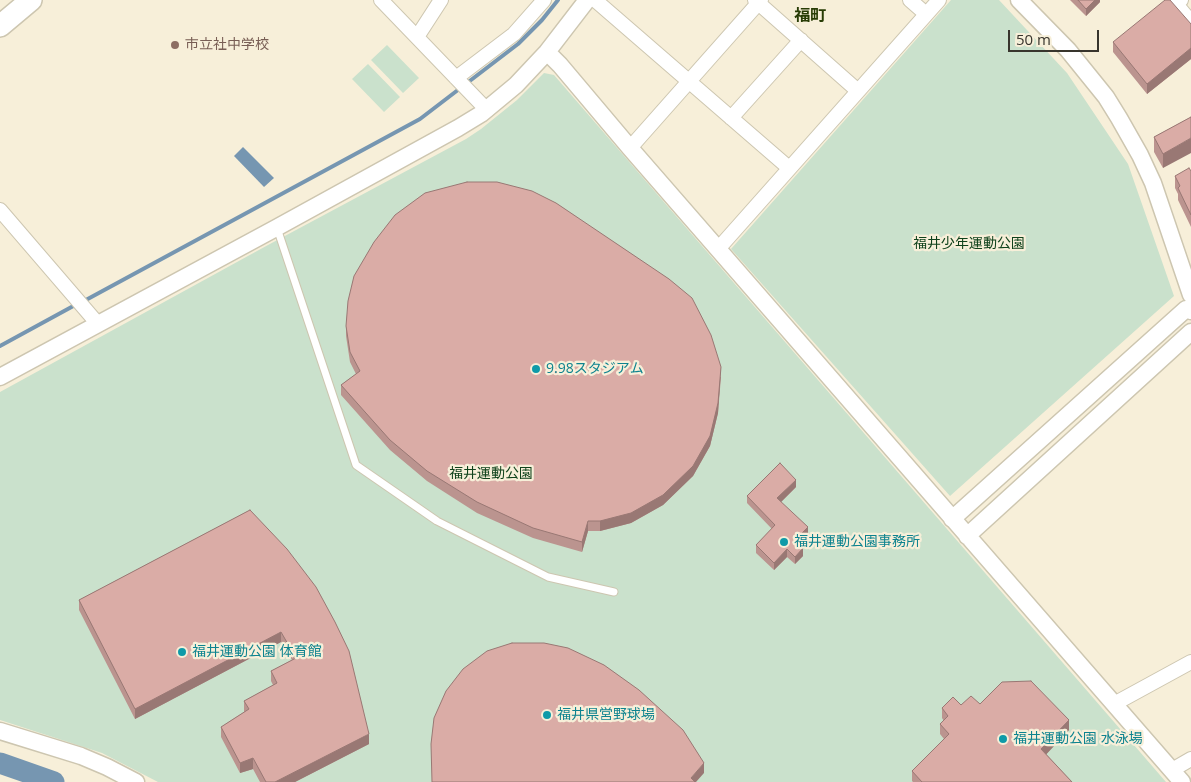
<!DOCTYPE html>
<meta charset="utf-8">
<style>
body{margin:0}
#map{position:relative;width:1191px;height:782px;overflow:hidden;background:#f7efd9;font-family:"Open Sans",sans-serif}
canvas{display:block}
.scale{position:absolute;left:1008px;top:30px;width:91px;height:22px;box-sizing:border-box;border:2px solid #38352d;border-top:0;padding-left:6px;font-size:15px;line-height:18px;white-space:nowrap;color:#38352d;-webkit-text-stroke:4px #f7efd9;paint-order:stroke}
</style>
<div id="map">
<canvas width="1191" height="782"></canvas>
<div class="scale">50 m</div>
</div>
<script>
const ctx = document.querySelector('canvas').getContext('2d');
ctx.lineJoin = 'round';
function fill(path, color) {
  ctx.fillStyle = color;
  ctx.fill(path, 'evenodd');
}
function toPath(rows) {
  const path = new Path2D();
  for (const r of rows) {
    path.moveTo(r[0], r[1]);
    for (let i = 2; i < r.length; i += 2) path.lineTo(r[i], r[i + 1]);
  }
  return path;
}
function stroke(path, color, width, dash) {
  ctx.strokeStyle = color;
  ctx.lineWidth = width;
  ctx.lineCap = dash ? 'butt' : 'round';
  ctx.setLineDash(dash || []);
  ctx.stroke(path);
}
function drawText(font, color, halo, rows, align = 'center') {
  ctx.font = font + ' "Open Sans","Noto Sans JP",sans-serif';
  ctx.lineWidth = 4.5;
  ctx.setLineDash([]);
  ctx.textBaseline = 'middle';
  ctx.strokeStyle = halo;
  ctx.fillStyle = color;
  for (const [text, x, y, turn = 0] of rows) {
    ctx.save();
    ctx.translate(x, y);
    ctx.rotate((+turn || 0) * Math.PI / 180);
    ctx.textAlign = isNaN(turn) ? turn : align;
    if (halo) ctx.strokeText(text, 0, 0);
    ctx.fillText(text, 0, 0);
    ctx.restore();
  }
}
const green = toPath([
 [951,0,999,0,1067,73,1128,164,1174,296,950,496,731,249],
 [387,45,419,78,403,93,371,60],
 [368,64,400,97,384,112,352,79],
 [544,73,554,75,1166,782,158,782,102,753,0,720,0,392,268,245,466,139,481,129,517,100]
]);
const water = toPath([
 [243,147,274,178,264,187,234,156]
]);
const stream = toPath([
 [84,301,420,119,518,44,542,20,558,0],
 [0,346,77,304]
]);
const river = toPath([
 [0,763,54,782]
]);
const service = toPath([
 [277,228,356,465,437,521,548,577,614,592]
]);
const minor = toPath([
 [381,0,487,110],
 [595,0,789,168],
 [755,0,858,91],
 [910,0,926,14],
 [1181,0,1176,4,1191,22],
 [417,37,441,0],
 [456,78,514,34,544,0],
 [731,118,801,40],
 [630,148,761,0],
 [0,210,98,324],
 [718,249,939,0],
 [1114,704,1191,662],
 [1172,770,1191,759]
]);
const tertiary = toPath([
 [1019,0,1068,50,1106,97,1119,118,1140,155,1153,183,1191,295],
 [547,52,560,65,630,148,1182,782],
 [0,377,276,228,458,128,481,114,516,85,547,52,587,0],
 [952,519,1186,309,1191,311],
 [967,536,1191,332],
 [0,731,81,756,107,767,136,782]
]);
const primary = toPath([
 [0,26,31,0]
]);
const wall = toPath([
 [1070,0,1100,0,1100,2,1086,16],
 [1191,24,1191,59,1147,94,1113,52,1113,42],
 [1191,117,1163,168,1154,152,1154,137],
 [1191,171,1191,227,1178,200,1178,194,1175,188,1175,176],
 [346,326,721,377,718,413,710,446,693,476,663,505,631,523,600,531,588,531,582,552,533,538,477,513,427,481,390,450,341,395,341,385,356,374,350,362,346,336],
 [796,487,781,502,808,535,799,544,803,556,795,564,787,557,774,570,756,553,756,545,772,529,747,503,747,496],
 [250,510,369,744,295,782,260,782,253,769,240,773,221,737,221,727,244,712,244,701,273,685,271,681,271,671,292,660,281,642,135,719,79,610,79,600],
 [980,704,1069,730,1046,754,1072,782,913,782,912,781,912,771,944,739,940,734,940,724,944,721,942,718,942,708,961,705]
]);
const shadedWall = toPath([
 [1095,0,1100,0,1100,2,1086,16,1086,9],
 [1191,48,1191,59,1147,94,1147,84],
 [1191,138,1191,153,1163,168,1163,154],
 [721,367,718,413,710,446,693,476,663,505,631,523,600,531,600,521],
 [796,480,796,487,777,506,777,498],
 [588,521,588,531,582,552,582,542],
 [808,527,808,535,795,548,795,540],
 [803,548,803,556,795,564,795,557],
 [787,549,787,557,774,570,774,563],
 [281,632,281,642,135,719,135,709],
 [1069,720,1069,730,1041,760,1041,749],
 [369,734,369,744,295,782,275,782],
 [253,758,253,769,240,773,240,763],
 [704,763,704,773,696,782,691,782,691,778]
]);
const building = toPath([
 [1078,0,1095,0,1086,9,1078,0],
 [1165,0,1170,0,1191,24,1191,48,1147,84,1113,42,1165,0],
 [1191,117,1191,138,1163,154,1154,137,1191,117],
 [1189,168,1191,171,1191,215,1178,188,1180,186,1175,176,1189,168],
 [467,182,497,182,532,191,556,203,669,279,692,298,711,335,721,367,718,403,710,436,693,466,663,495,631,513,600,521,588,521,582,542,533,528,477,502,427,471,390,440,341,385,360,371,350,352,346,326,348,301,354,276,374,242,395,215,425,193,467,182],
 [780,463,796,480,777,498,808,527,795,540,803,548,795,557,787,549,774,563,756,545,775,525,747,496,780,463],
 [250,510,287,549,316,587,335,622,349,651,369,734,275,782,266,782,253,758,240,763,221,727,249,709,244,701,277,683,271,671,296,658,281,632,135,709,79,600,250,510],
 [512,643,544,643,568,648,604,665,639,690,683,730,704,763,691,778,695,782,432,782,431,744,434,718,446,691,463,669,487,651,512,643],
 [1031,681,1069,720,1041,749,1072,782,922,782,912,771,949,734,940,724,948,716,942,708,953,697,961,705,971,696,980,704,1002,682,1031,681]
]);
const markers = [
 [175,45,5,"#8d6e63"],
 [536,369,5,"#0f9aa8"],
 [784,542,5,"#0f9aa8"],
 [182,652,5,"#0f9aa8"],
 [547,715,5,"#0f9aa8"],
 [1003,739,5,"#0f9aa8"]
];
const educationNames = [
 ["市立社中学校",185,45]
];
const parkNames = [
 ["福井少年運動公園",969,244],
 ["福井運動公園",491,474]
];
const cultureNames = [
 ["9.98スタジアム",546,369],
 ["福井運動公園事務所",794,542],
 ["福井運動公園 体育館",192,652],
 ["福井県営野球場",557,715],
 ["福井運動公園 水泳場",1013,739]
];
const quarterNames = [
 ["福町",810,16]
];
fill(green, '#cae1cc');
fill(water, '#7696b1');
stroke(stream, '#7696b1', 4);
stroke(river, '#7696b1', 21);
stroke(service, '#cdc6b0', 9);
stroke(minor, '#cdc6b0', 16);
stroke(tertiary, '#cdc6b0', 19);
stroke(primary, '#cdc6b0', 24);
stroke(service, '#fff', 7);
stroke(minor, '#fff', 14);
stroke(tertiary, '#fff', 16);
stroke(primary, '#fff', 21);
fill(wall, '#bb948f');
fill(shadedWall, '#997874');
fill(building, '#daaca6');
stroke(building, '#997874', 1);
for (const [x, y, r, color] of markers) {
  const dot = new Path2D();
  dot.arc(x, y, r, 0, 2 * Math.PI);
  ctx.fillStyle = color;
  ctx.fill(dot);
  stroke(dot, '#f7efd9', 2);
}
drawText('14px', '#785e54', '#f7efd9', educationNames, 'left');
drawText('14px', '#0f421b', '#f7efd9', parkNames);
drawText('14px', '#0d838f', '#f7efd9', cultureNames, 'left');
drawText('bold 16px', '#283c05', '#f7efd9', quarterNames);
</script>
